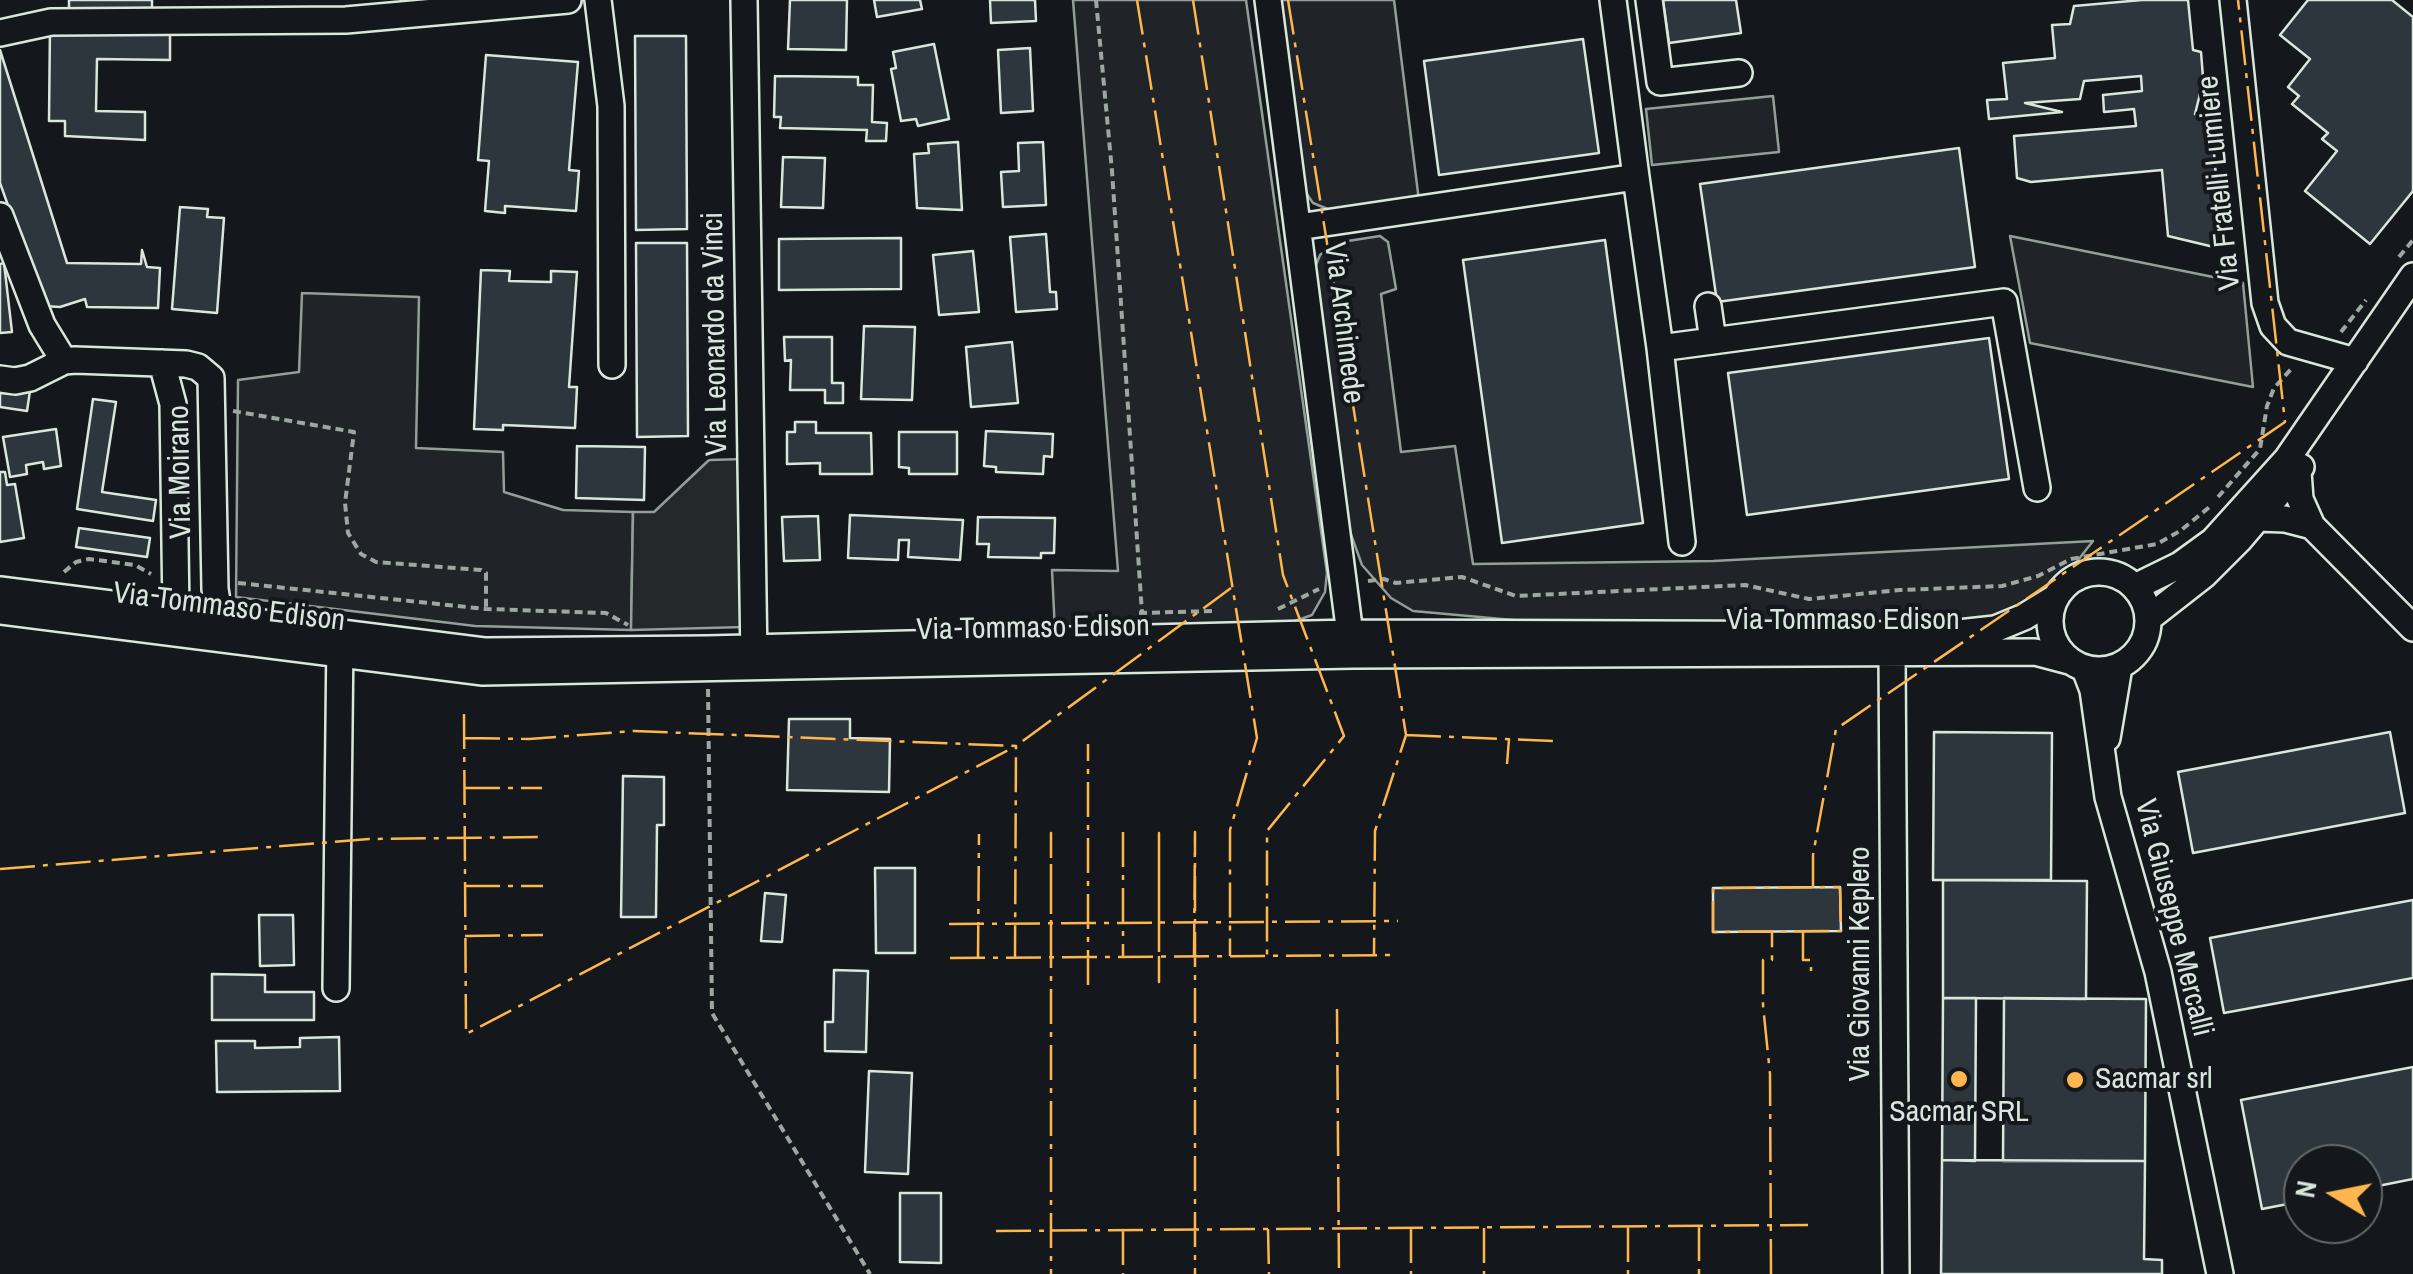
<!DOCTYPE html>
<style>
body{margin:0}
#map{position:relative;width:2413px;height:1274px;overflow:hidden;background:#14181c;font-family:"Archivo Narrow",sans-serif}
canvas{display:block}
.north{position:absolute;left:2283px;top:1144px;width:100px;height:100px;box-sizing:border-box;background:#14181c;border:2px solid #626a69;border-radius:50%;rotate:280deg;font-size:28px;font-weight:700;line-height:40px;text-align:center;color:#d8e6dc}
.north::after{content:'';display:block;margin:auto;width:35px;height:45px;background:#ffb74d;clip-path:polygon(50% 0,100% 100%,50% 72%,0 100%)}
</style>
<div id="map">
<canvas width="2413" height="1274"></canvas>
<div class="north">N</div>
</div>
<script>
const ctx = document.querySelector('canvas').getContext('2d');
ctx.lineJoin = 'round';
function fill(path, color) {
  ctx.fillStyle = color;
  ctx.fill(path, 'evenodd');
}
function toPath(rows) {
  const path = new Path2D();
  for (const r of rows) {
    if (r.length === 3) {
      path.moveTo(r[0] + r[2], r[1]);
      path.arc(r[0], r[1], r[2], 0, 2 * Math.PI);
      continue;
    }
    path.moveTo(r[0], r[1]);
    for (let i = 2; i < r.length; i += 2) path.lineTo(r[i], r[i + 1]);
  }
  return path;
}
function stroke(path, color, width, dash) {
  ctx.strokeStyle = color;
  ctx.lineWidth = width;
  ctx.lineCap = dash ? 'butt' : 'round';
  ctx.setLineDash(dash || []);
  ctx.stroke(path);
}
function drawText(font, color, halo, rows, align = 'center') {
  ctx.font = font + ' "Archivo Narrow",sans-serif';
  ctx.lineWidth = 8;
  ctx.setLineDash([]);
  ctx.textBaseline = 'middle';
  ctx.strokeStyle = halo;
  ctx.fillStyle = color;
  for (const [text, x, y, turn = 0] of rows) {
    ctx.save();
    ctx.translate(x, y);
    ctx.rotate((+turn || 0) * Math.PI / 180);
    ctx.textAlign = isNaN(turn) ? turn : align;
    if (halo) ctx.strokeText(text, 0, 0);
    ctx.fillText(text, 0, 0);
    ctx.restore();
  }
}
const green = toPath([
 [1073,0,1246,0,1327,573,1325,592,1312,615,1284,625,1055,632,1052,570,1118,571,1073,0],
 [1278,0,1394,0,1419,201,1335,212,1313,203,1302,187,1278,0],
 [1773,96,1779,152,1652,165,1646,109,1773,96],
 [1380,236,1388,242,1396,289,1381,294,1401,452,1455,446,1473,564,1713,561,2093,541,2075,564,2025,607,1986,620,1945,627,1557,624,1413,611,1391,598,1362,565,1348,526,1314,270,1320,255,1335,243,1380,236],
 [2010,236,2243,283,2253,387,2030,343,2010,236],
 [302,293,419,297,416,448,503,452,504,492,563,510,633,512,631,630,475,626,236,597,238,380,299,372,302,293]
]);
const parking = toPath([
 [745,459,745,627,631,630,633,512,654,512,709,460,745,459]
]);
const building = toPath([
 [69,0,152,0,152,16,69,17,69,0],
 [790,0,847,0,846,50,788,49,790,0],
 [874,0,920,0,922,9,877,17,874,0],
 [990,0,1035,0,1036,21,991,23,990,0],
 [1663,0,1736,0,1741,33,1669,43,1663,0],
 [2142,0,2188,0,2193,50,2201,52,2204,90,2201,90,2195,114,2211,118,2221,234,2218,248,2168,236,2162,170,2031,182,2017,178,2014,136,2136,126,2134,109,2104,112,2103,95,2142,91,2141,76,2084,81,2080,99,2025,103,2062,112,1989,119,1987,100,2007,99,2003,63,2055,58,2052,25,2070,24,2074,6,2142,0],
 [2308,0,2392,0,2413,17,2413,191,2370,244,2305,191,2337,151,2322,139,2328,133,2292,104,2299,96,2288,87,2310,59,2280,35,2308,0],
 [50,26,170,28,170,60,97,59,96,111,145,112,145,140,65,136,65,121,49,121,50,26],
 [635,36,686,36,687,229,636,230,635,36],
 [1583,39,1599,153,1439,175,1424,61,1583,39],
 [934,44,949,119,918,126,916,119,901,121,891,69,896,68,893,52,934,44],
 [1030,48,1033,111,1001,113,998,50,1030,48],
 [0,50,67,263,141,264,142,250,147,267,160,268,158,308,87,307,85,299,60,307,44,306,0,183,0,50],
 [486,55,578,62,569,170,579,171,576,211,505,206,505,213,485,211,489,161,478,160,486,55],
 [775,76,858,77,858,85,873,85,872,122,887,123,886,141,866,141,867,130,780,128,781,117,774,117,775,76],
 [958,142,962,210,917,208,914,154,929,153,928,144,958,142],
 [1043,142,1046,205,1003,207,1001,172,1019,171,1018,143,1043,142],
 [1959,148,1975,267,1717,302,1700,184,1959,148],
 [783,157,825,158,823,208,781,207,783,157],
 [180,207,208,209,207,217,224,218,217,313,172,309,180,207],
 [1046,234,1050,292,1056,292,1057,309,1016,312,1010,237,1046,234],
 [901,238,901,289,779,290,779,239,901,238],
 [1605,240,1643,523,1502,543,1463,260,1605,240],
 [636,243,687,243,688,436,637,437,636,243],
 [973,251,979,312,939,315,933,255,973,251],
 [4,263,12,332,0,333,0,264,4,263],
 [481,270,510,271,509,281,551,282,551,271,577,272,569,387,577,387,575,428,503,425,503,430,474,429,481,270],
 [864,326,915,327,912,400,861,399,864,326],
 [784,337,832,337,832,383,843,383,843,403,825,403,825,390,790,390,791,360,785,361,784,337],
 [1989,338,2009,479,1747,515,1728,373,1989,338],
 [1012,342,1018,403,971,407,966,347,1012,342],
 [0,387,30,391,27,411,0,407,0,387],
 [93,399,116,402,102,492,156,500,153,521,77,509,93,399],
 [795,422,816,422,816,433,871,433,872,474,820,474,820,463,787,464,787,432,795,432,795,422],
 [56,429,61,466,44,469,43,462,26,465,27,474,10,477,3,437,56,429],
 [986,431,1053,434,1052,457,1044,456,1043,474,996,472,996,467,984,466,986,431],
 [899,432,957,432,957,474,909,474,909,468,899,467,899,432],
 [577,446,645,447,644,500,576,498,577,446],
 [0,472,5,472,7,485,15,484,24,538,0,542,0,472],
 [850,515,963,520,960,560,908,557,909,540,899,540,898,560,848,558,850,515],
 [818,516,820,560,784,561,782,517,818,516],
 [978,517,1055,518,1054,553,1041,553,1041,558,988,557,989,544,977,544,978,517],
 [79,528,150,538,147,557,76,547,79,528],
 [789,719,850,719,850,738,890,739,889,792,787,790,789,719],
 [1934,732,2052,733,2051,880,1933,880,1934,732],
 [2390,732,2405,813,2193,853,2178,772,2390,732],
 [623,776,664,777,664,825,657,825,656,917,621,917,623,776],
 [875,868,915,868,915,953,876,953,875,868],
 [1943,880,2087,881,2086,999,1943,998,1943,880],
 [1840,887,1841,931,1713,932,1713,888,1840,887],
 [765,893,786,895,782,942,761,941,765,893],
 [2413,900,2413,978,2224,1013,2210,938,2413,900],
 [259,915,293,915,294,965,260,966,259,915],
 [834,970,868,971,866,1052,825,1051,825,1022,833,1022,834,970],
 [212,974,265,975,265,992,314,992,314,1020,212,1020,212,974],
 [1943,998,1976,998,1975,1161,1942,1160,1943,998],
 [2004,998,2146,999,2145,1161,2003,1161,2004,998],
 [339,1037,340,1091,217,1092,216,1041,255,1041,255,1048,300,1047,300,1038,339,1037],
 [2413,1067,2413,1179,2363,1189,2363,1164,2303,1164,2303,1201,2262,1209,2241,1100,2413,1067],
 [869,1071,912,1073,908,1174,865,1172,869,1071],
 [1942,1160,2145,1161,2144,1259,2162,1260,2162,1274,1941,1274,1942,1160],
 [900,1193,941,1193,941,1263,900,1262,900,1193]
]);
const path = toPath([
 [1096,0,1112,171,1142,613],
 [2399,257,2413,240],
 [2341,332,2366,300],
 [233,411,354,432,345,503,348,533,361,554,376,562,481,570,486,573,486,609],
 [2218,497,2260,449,2267,406,2274,388,2293,367],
 [64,572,76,562,89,559,135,565,151,574],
 [1368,581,1384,579,1396,583,1462,577,1516,596,1745,585,1809,599,1900,590,2002,586,2038,576,2071,559,2157,544,2180,531,2212,505],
 [238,583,486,609,606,613,628,625],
 [1278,609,1319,589],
 [1139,613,1214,611],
 [708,689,712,1013,870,1274]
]);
const minor = toPath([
 [598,0,611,106,612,365],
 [744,0,754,660],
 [1268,0,1352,650],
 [1613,0,1636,177],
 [1649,0,1660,82,1739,73],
 [2233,0,2265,303,2273,326,2288,342,2355,361],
 [0,33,51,22,346,20,568,0],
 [0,216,42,325,64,361],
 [1298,227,1636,177,1660,348,2004,302,2037,488],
 [1708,306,1713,341],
 [1660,348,1682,542],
 [162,363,173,404,176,613],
 [0,379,15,381,30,378,64,361,75,360,186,364,198,367,211,378,215,589,220,620],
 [2258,518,2285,519,2312,526,2300,499,2298,472],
 [2312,526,2413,628],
 [2099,621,49],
 [2135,587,2180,565,2213,541,2287,459,2413,276],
 [0,590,484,651,707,649,1350,633,1940,635,1995,629,2024,617,2055,598],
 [0,611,483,672,1353,655,2035,652,2069,661],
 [2149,618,2204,575,2239,540,2301,467],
 [1892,654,1896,1274],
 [2085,669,2093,690,2108,797,2158,972,2220,1274],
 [2107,738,2119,667],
 [336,988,340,638]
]);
const power = toPath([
 [1137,0,1257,738,1230,830,1230,956],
 [1193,0,1283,575,1344,736,1267,831,1267,956],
 [1288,0,1406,735,1375,831,1374,956],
 [464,714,466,1034,1016,746,1015,957],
 [1406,735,1553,741],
 [465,738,529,739,634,731,1016,746,1231,588],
 [1507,764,1509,739],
 [465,788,542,788],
 [1123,832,1123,957],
 [0,869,369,839,542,837],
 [465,886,543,886],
 [1840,887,1841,931,1713,932,1713,888,1840,887],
 [1813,888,1813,855,1836,729,2285,422,2238,0],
 [949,924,1398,921],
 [1803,932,1803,960,1811,960,1811,971],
 [465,936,543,935],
 [1159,956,1159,982,1159,833,1159,922],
 [1194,956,1195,832,1195,1274],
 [978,957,979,834],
 [1051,957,1051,833,1051,1274],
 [950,958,1398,955],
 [1088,985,1088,744],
 [1337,1009,1339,1274],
 [1699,1226,1699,1274],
 [1628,1227,1628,1274],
 [1411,1228,1411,1274],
 [1484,1228,1484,1274],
 [1268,1229,1269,1274],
 [1123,1230,1123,1274],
 [996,1231,1808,1225],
 [1771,1274,1770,1074,1763,1005,1763,960,1772,960,1772,932]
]);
const markers = [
 [1959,1079,10,"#ffb74d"],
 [2075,1080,10,"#ffb74d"]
];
const streetNames = [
 ["Via Fratelli Lumiere",2220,183,-96],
 ["Via Archimede",1343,323,83],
 ["Via Leonardo da Vinci",716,334,-91],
 ["Via Moirano",181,472,-91],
 ["Via Tommaso Edison",229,608,7],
 ["Via Tommaso Edison",1843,621],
 ["Via Tommaso Edison",1033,629,-1],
 ["Via Giuseppe Mercalli",2173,918,76],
 ["Via Giovanni Keplero",1861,964,-90]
];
const poiNames = [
 ["Sacmar srl",2095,1080],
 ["Sacmar SRL",1959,1113,"center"]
];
fill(green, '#202428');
stroke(green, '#939e99', 2.5);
fill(parking, '#24282b');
stroke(parking, '#939e99', 2.5);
fill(building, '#2c363c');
stroke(building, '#d8e6dc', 2.5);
stroke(minor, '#d8e6dc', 30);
stroke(path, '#9da8a2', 4, [8, 5]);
stroke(minor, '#14181c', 25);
stroke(power, '#ffb74d', 2.5, [35, 8, 5, 8]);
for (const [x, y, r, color] of markers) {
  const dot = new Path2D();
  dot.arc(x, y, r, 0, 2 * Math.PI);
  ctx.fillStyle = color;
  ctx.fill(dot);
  stroke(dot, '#14181c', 4);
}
drawText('30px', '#d8e6dc', '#14181c', streetNames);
drawText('30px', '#d8e6dc', '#14181c', poiNames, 'left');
</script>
